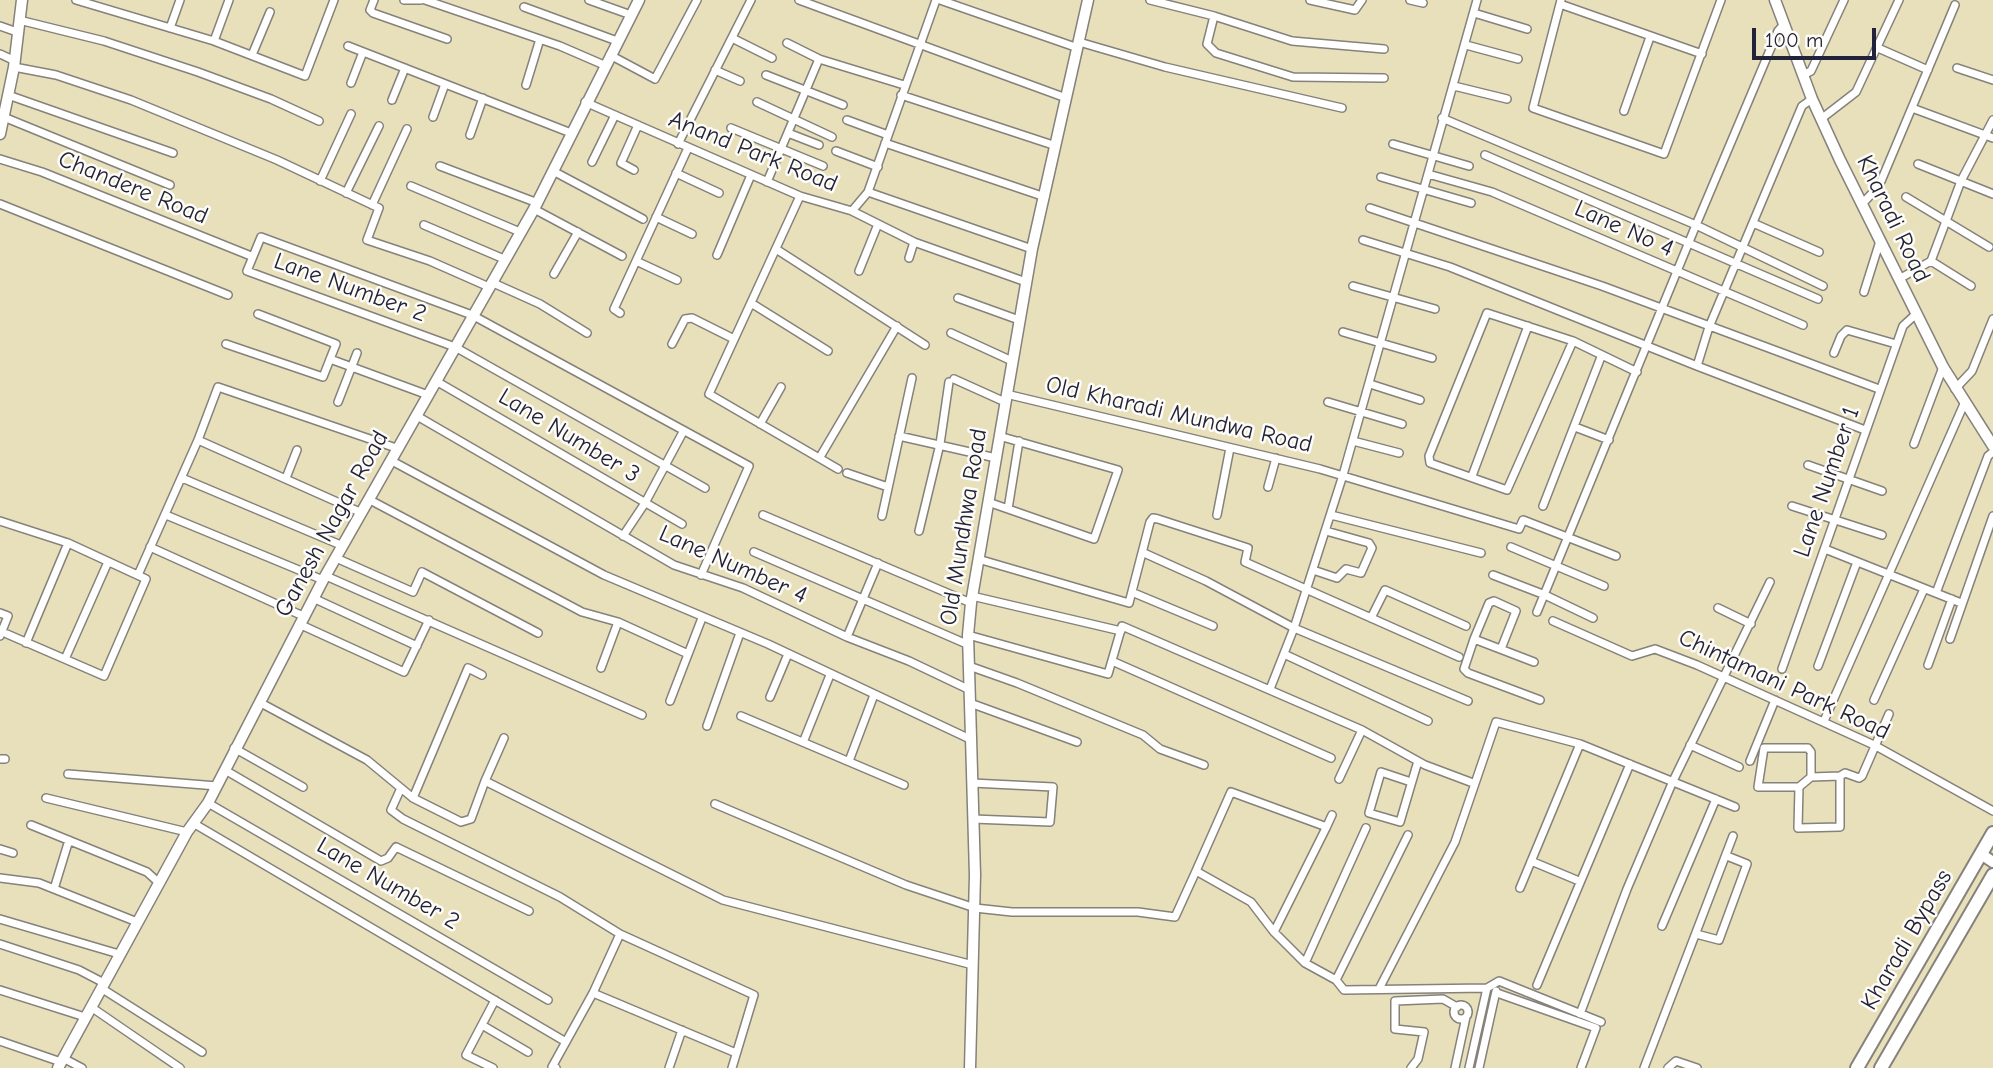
<!DOCTYPE html>
<style>
body{margin:0}
#map{position:relative;width:1993px;height:1068px;overflow:hidden;background:#e8e0bb;font-family:"Comic Neue",sans-serif}
canvas{display:block}
.scale{position:absolute;left:1752px;top:28px;width:124px;height:32px;box-sizing:border-box;border:4px solid #22223b;border-top:0;padding-left:9px;font-size:21px;line-height:24px;white-space:nowrap;color:#22223b;-webkit-text-stroke:5px #fdfcf7;paint-order:stroke}
</style>
<div id="map">
<canvas width="1993" height="1068"></canvas>
<div class="scale">100 m</div>
</div>
<script>
const ctx = document.querySelector('canvas').getContext('2d');
ctx.lineJoin = 'round';
function toPath(rows) {
  const path = new Path2D();
  for (const r of rows) {
    if (r.length === 3) {
      path.moveTo(r[0] + r[2], r[1]);
      path.arc(r[0], r[1], r[2], 0, 2 * Math.PI);
      continue;
    }
    path.moveTo(r[0], r[1]);
    for (let i = 2; i < r.length; i += 2) path.lineTo(r[i], r[i + 1]);
  }
  return path;
}
function stroke(path, color, width, dash) {
  ctx.strokeStyle = color;
  ctx.lineWidth = width;
  ctx.lineCap = dash ? 'butt' : 'round';
  ctx.setLineDash(dash || []);
  ctx.stroke(path);
}
function drawText(font, color, halo, rows, align = 'center') {
  ctx.font = font + ' "Comic Neue",sans-serif';
  ctx.lineWidth = 5;
  ctx.setLineDash([]);
  ctx.textBaseline = 'middle';
  ctx.strokeStyle = halo;
  ctx.fillStyle = color;
  for (const [text, x, y, turn = 0] of rows) {
    ctx.save();
    ctx.translate(x, y);
    ctx.rotate((+turn || 0) * Math.PI / 180);
    ctx.textAlign = isNaN(turn) ? turn : align;
    if (halo) ctx.strokeText(text, 0, 0);
    ctx.fillText(text, 0, 0);
    ctx.restore();
  }
}
const minor = toPath([
 [76,0,214,41,305,76,334,0],
 [374,0,370,10,373,13,447,39],
 [404,0,421,0],
 [425,0,560,46,604,65],
 [589,0,631,15],
 [799,0,1066,98],
 [940,0,1078,48],
 [1150,0,1214,16,1292,41,1384,49],
 [1310,0,1355,10,1362,0],
 [1410,0,1423,3],
 [1561,0,1533,108,1664,154,1721,0],
 [1560,4,1702,54],
 [524,7,617,41],
 [1474,13,1527,29],
 [1214,16,1207,44,1216,53,1293,77,1384,78],
 [19,20,104,41,198,72,271,99,319,121],
 [0,26,17,32],
 [170,28,180,0],
 [732,38,772,58],
 [214,41,229,0],
 [1079,42,1165,67,1342,108],
 [787,43,819,59,904,85],
 [1466,45,1518,59],
 [348,46,571,133],
 [1878,48,1928,70],
 [0,54,13,60],
 [252,55,270,12],
 [610,55,655,79,697,0],
 [14,67,56,75,131,100,277,160,379,208,367,240,430,261,489,287],
 [1957,68,1993,80],
 [715,70,740,81],
 [766,75,843,105],
 [1803,75,1811,71,1844,0],
 [351,83,363,52],
 [526,85,540,39],
 [1454,86,1507,99],
 [8,95,173,153],
 [901,95,1056,146],
 [392,100,405,68],
 [585,102,800,196,852,211,914,242,1026,282],
 [757,102,832,137],
 [1912,108,1993,138],
 [1624,111,1650,37],
 [1,116,170,185],
 [433,117,445,84],
 [1442,118,1696,225,1823,286],
 [1821,119,1856,92,1899,0],
 [847,120,888,135],
 [731,128,823,166],
 [788,133,819,145],
 [470,135,483,98],
 [885,143,1045,197],
 [678,144,751,0],
 [1393,144,1469,166],
 [836,151,878,167],
 [1485,155,1818,299],
 [0,159,42,172,251,256],
 [592,162,615,115],
 [1918,164,1993,194],
 [440,166,535,202],
 [634,170,621,163,638,125],
 [553,171,643,219],
 [676,173,719,193],
 [1428,174,1492,192,1803,325],
 [1381,177,1471,203],
 [320,181,351,114],
 [767,182,819,59],
 [411,186,520,232],
 [868,192,1032,249],
 [346,193,379,126],
 [800,196,709,394,838,469],
 [1906,197,1989,247],
 [0,204,228,295],
 [1862,204,1879,186,1955,5],
 [372,205,407,129],
 [1370,208,1602,286,1879,389],
 [534,209,622,256],
 [852,211,868,192,936,0],
 [656,217,692,234],
 [1753,223,1819,252],
 [424,225,504,259],
 [1363,240,1450,267,1697,366,1865,430],
 [776,249,925,345],
 [717,255,751,175],
 [909,258,914,242],
 [636,261,677,280],
 [1931,261,1971,286],
 [859,271,878,224],
 [554,274,578,232],
 [1899,279,1931,261,1961,181,1993,120],
 [491,282,540,304,587,333],
 [1353,286,1435,309],
 [1864,292,1880,241],
 [958,298,1019,320],
 [751,303,828,351],
 [620,313,614,309,688,148],
 [1343,332,1432,358],
 [951,333,1012,361],
 [1573,341,1507,490,1430,463,1429,456,1487,313,1573,341,1637,372],
 [226,344,323,377,336,344,258,314],
 [672,344,685,319,692,318,734,339],
 [1834,353,1841,336,1847,330,1896,344],
 [330,359,428,395],
 [1697,366,1709,327,1802,106,1812,99],
 [954,379,1005,402],
 [436,381,682,524],
 [1370,384,1420,400],
 [1955,389,1972,371,1993,319],
 [1006,394,1320,469,1519,529,1523,520,1616,556],
 [338,402,357,353],
 [1328,402,1402,424],
 [417,416,674,565,743,588,847,637,909,661,970,690],
 [760,424,781,387],
 [1575,427,1609,440],
 [899,436,996,458],
 [198,440,362,513],
 [1353,441,1399,453],
 [1914,444,1943,367],
 [820,457,897,326],
 [392,461,604,575,768,644,972,740],
 [1808,465,1882,491],
 [847,473,888,487],
 [1472,476,1528,326],
 [182,478,343,546],
 [286,478,297,450],
 [1268,487,1276,458],
 [370,500,582,612,618,622,688,654],
 [988,502,1094,539,1118,470,999,436],
 [1543,506,1601,357],
 [1792,506,1882,535],
 [1008,509,1019,441],
 [166,515,323,580],
 [763,515,971,603],
 [1217,515,1230,448],
 [1331,515,1481,553],
 [882,516,912,378],
 [0,521,68,543,146,579,104,676,7,634],
 [919,531,940,444,949,382],
 [623,536,645,503,683,432],
 [150,547,303,616],
 [1511,547,1604,586],
 [1825,549,1961,603],
 [754,552,969,645],
 [1144,553,1206,581,1294,628,1468,701],
 [336,558,413,592,422,572,538,633],
 [978,559,1129,603,1150,522,1153,518,1158,519,1248,548,1245,562,1459,657],
 [1313,570,1337,578,1346,569,1361,573,1372,548,1369,543,1326,531],
 [138,575,198,440,218,387,399,449],
 [701,575,749,466,472,315,261,237,247,271,455,347,705,488],
 [1493,575,1545,595,1593,618],
 [326,576,642,715],
 [1134,593,1213,626],
 [1936,593,1988,456,1993,452],
 [972,596,1121,631],
 [313,598,417,646],
 [1718,608,1751,624],
 [1537,612,1696,225,1778,31,1784,24],
 [0,613,8,616,0,636],
 [1371,618,1385,590,1466,626],
 [1553,621,1632,656,1655,649,1697,665,1874,745,1993,811],
 [299,624,404,672,429,620],
 [968,635,1108,674,1122,626,1362,730,1425,765,1473,783],
 [847,637,878,563],
 [1474,639,1489,603,1494,601,1516,611,1501,649],
 [1950,639,1993,516],
 [26,643,68,543],
 [1284,654,1428,721],
 [65,659,108,562],
 [1112,661,1331,758],
 [1534,662,1474,639,1464,669,1468,673,1540,700],
 [1928,665,1952,599],
 [969,666,1017,683,1143,735,1160,749,1204,765],
 [1818,666,1857,562],
 [601,668,618,622],
 [1782,669,1903,326,1916,314],
 [1270,689,1294,628,1343,475,1477,0],
 [770,697,788,654],
 [1874,700,1924,589],
 [670,701,702,618],
 [259,702,367,760,413,798,461,822,471,819,485,781,723,900,973,965],
 [970,703,1077,742],
 [741,716,904,785],
 [1824,721,1964,404],
 [707,726,740,633],
 [804,740,830,675],
 [1690,745,1739,767],
 [234,748,303,787],
 [0,759,5,759],
 [849,761,874,695],
 [1750,761,1775,700],
 [225,770,381,861,388,858,396,847,529,911],
 [68,774,217,786],
 [1811,777,1799,787,1798,828,1840,827,1840,776,1845,773,1859,778,1862,776,1889,714],
 [1339,779,1362,730],
 [485,781,504,738],
 [1411,782,1381,772,1369,813,1400,822,1418,761],
 [972,783,1053,787,1050,822,973,819],
 [1799,787,1758,787,1764,748,1808,748,1811,752,1811,777,1840,776],
 [401,788,391,810,403,819,560,897,620,934,754,995,732,1068],
 [46,798,187,832],
 [413,798,468,668,482,675],
 [208,803,548,1000],
 [715,804,906,885,975,908,1012,912,1138,912,1175,917,1196,871,1251,902,1274,932,1305,963,1336,980,1344,990,1487,988],
 [193,823,566,1042],
 [31,825,147,872,159,883],
 [1326,828,1332,815],
 [0,849,13,853],
 [1531,861,1579,881],
 [1196,871,1231,792,1324,826,1326,828,1274,932],
 [0,878,39,883,137,922],
 [1520,888,1580,744],
 [54,889,69,840],
 [0,919,119,954],
 [1662,926,1716,799],
 [1696,934,1719,940,1747,864,1727,856],
 [0,944,79,970,104,983],
 [1305,963,1366,828],
 [1336,980,1408,835],
 [1537,985,1630,764],
 [1380,987,1455,842,1496,722,1580,744,1735,807],
 [101,988,202,1052],
 [1487,988,1499,981,1601,1022],
 [0,990,85,1017],
 [593,993,736,1053],
 [1497,993,1596,1028,1581,1068],
 [1461,1012,7],
 [91,1007,180,1068],
 [1580,1014,1627,889,1673,781,1770,582],
 [482,1025,528,1052],
 [0,1041,61,1062],
 [63,1058,82,1068],
 [493,1068,466,1055,495,1000],
 [556,1068,552,1067,593,993,620,934],
 [669,1068,682,1030],
 [1411,1068,1418,1059,1424,1032,1395,1029,1395,1001,1443,999,1457,1007],
 [1455,1068,1466,1017],
 [1469,1068,1487,988],
 [1479,1068,1496,991],
 [1644,1068,1733,836],
 [1668,1068,1676,1061,1697,1068]
]);
const tertiary = toPath([
 [1775,0,1812,99,1840,160,1943,367,1993,446],
 [0,134,14,67,22,0],
 [58,1068,187,832,208,803,323,580,534,209,639,0],
 [970,1068,975,875,968,635,971,603,1032,249,1088,0]
]);
const secondary = toPath([
 [1981,854,1993,862]
]);
const trunk = toPath([
 [1857,1068,1993,833],
 [1881,1068,1993,875]
]);
const streetNames = [
 ["Anand Park Road",753,152,22],
 ["Chandere Road",133,188,22],
 ["Kharadi Road",1893,219,64],
 ["Lane No 4",1624,229,24],
 ["Lane Number 2",350,288,20],
 ["Old Kharadi Mundwa Road",1179,415,13],
 ["Lane Number 3",569,436,31],
 ["Lane Number 1",1827,482,-71],
 ["Ganesh Nagar Road",332,524,-61],
 ["Old Mundhwa Road",964,527,-81],
 ["Lane Number 4",733,565,24],
 ["Chintamani Park Road",1784,685,25],
 ["Lane Number 2",388,884,30],
 ["Kharadi Bypass",1907,940,-60]
];
stroke(minor, '#85817b', 10);
stroke(tertiary, '#85817b', 13);
stroke(secondary, '#85817b', 14);
stroke(trunk, '#85817b', 16);
stroke(minor, '#fff', 7);
stroke(tertiary, '#fff', 10);
stroke(secondary, '#fff', 10);
stroke(trunk, '#fff', 12);
drawText('24px', '#22223b', '#fdfcf7', streetNames);
</script>
